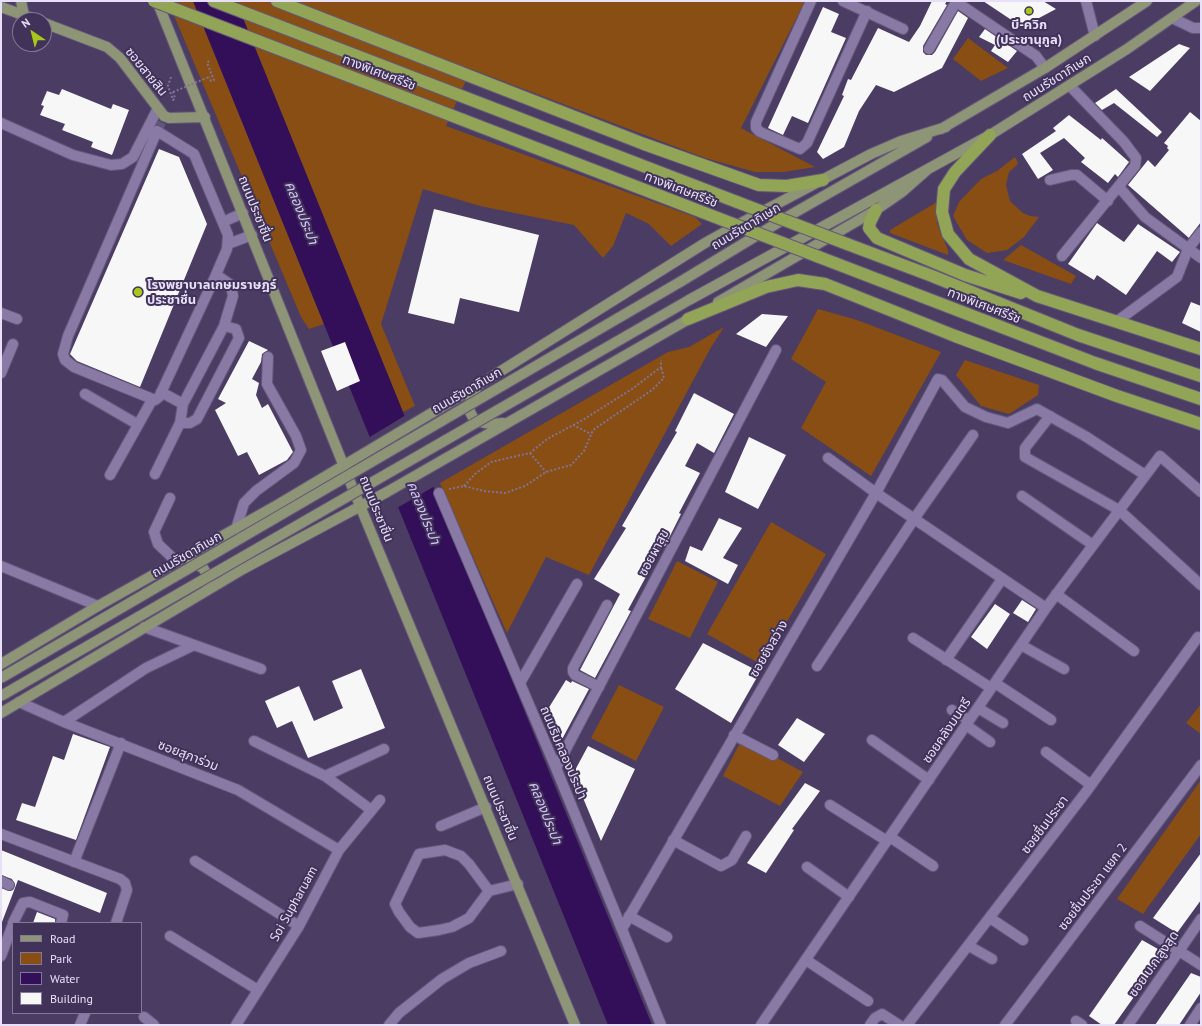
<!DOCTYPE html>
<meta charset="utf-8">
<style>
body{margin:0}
#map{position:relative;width:1202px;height:1026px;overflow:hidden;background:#4a3c63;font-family:"PT Sans",sans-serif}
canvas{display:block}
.frame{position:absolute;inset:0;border:2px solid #e8e0f8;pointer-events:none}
.legend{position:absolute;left:12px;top:922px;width:130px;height:92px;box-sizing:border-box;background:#403258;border:1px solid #837898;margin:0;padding:5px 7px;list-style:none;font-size:12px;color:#e8e0f8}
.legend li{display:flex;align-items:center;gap:8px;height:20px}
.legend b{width:20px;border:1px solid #837898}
.north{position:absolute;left:12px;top:12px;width:40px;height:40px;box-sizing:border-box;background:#403258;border:1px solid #837898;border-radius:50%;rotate:325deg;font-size:11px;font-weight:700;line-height:16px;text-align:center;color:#e8e0f8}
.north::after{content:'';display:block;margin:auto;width:14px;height:18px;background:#a9c71a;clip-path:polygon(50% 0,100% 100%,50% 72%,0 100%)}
</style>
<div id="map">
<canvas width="1202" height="1026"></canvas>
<div class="frame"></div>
<ul class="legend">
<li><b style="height:5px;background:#8e9476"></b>Road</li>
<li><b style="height:11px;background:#884e14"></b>Park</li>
<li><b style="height:11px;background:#320f58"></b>Water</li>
<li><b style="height:11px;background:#f7f7f7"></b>Building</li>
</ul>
<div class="north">N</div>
</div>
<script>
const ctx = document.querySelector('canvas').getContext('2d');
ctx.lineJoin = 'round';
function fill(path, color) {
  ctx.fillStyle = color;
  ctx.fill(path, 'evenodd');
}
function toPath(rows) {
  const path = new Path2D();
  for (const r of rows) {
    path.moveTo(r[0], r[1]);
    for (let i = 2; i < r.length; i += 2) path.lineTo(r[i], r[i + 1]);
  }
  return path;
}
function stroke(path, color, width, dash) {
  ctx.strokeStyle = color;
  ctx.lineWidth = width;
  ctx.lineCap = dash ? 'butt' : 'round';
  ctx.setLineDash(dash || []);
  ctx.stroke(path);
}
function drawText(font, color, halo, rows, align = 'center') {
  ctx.font = font + ' "PT Sans","Noto Sans Thai",sans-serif';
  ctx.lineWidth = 4;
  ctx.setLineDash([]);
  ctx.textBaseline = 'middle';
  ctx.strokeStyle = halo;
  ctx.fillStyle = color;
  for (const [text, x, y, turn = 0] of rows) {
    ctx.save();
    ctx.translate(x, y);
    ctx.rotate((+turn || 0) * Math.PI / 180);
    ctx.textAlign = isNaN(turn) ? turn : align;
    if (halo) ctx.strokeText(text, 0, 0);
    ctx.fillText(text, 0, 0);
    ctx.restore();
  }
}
const green = toPath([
 [168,1,193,1,324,324,309,329,301,317],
 [236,1,805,1,741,128,815,167,783,172,755,172,705,158,471,69,446,126,695,217,702,224,671,246,649,224,626,213,613,246,603,258,574,225,480,206,423,189,381,324,415,406,403,412],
 [968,38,1008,68,981,81,953,59],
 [1015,157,1018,163,1016,166,1009,172,1006,185,1010,201,1023,213,1030,216,1039,217,1024,237,1007,250,987,253,967,240,953,216,959,202,981,179,997,171],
 [937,202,937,223,948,250,948,255,890,233,890,230],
 [1021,245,1076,276,1071,284,1003,260],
 [818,309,857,320,941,352,871,476,801,428,826,382,791,359],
 [724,327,710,349,589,575,546,557,507,633,440,483,668,352,689,347],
 [965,360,1039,385,1038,395,1009,414,981,406,956,375],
 [771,522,826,554,762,665,707,634],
 [677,561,718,582,690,638,648,619],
 [619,685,664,707,636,761,591,738],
 [1201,704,1201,734,1186,723],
 [742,739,803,772,780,806,723,776],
 [1201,780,1201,834,1143,914,1117,899]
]);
const water = toPath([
 [193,1,236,1,652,1025,608,1025]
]);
const pier = toPath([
 [406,415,435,486,397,508,368,438]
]);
const building = toPath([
 [932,1,947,1,945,4,947,5,923,46,923,52,926,55,932,55,935,52,958,11,968,18,942,68,894,92,876,85,859,111,844,147,823,159,817,152,844,96,842,95,848,79,851,80,878,28,909,42,920,26],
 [983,1,1043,1,1056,9,1022,27],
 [823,7,839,14,831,32,846,38,808,123,792,116,783,135,768,128],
 [985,29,1017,51,1008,62,991,51,995,45,979,37],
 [1179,44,1190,48,1150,91,1129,77],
 [62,89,111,109,113,104,129,110,112,155,91,147,93,142,62,130,65,124,40,115,44,106,41,105,47,91,59,95],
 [1116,89,1162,132,1157,137,1114,103,1102,110,1095,103],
 [1190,112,1201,121,1201,222,1189,238,1128,185,1148,160,1155,167,1169,150,1167,148,1168,146,1164,143],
 [1069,115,1101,140,1102,138,1129,162,1118,177,1115,174,1108,183,1081,162,1085,158,1064,138,1040,153,1053,170,1038,179,1022,154,1056,131,1053,128],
 [159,149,179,157,207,224,140,387,77,361,70,354],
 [434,209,539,235,519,312,460,298,454,324,408,313],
 [1097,223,1124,242,1138,224,1180,252,1172,262,1157,251,1126,295,1097,275,1094,280,1068,264],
 [1191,302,1201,306,1201,332,1182,323],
 [762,314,788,316,766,347,736,334],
 [249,341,268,350,262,354,261,362,252,379,259,383,256,395,262,408,268,404,293,452,287,460,259,475,247,452,238,456,215,410,226,403,218,399],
 [345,342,360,381,337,391,321,351],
 [694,393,734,414,714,453,697,443,685,466,700,473,679,513,681,514,665,546,663,545,628,610,631,611,595,678,580,670,620,594,594,579,626,528,622,526,677,432,675,431],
 [749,437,786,455,758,509,725,492],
 [719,518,742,528,723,558,738,565,728,584,685,561,690,546,702,551],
 [1022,600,1036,609,1028,622,1013,613],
 [995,604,1010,614,987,649,971,637],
 [703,643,760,672,731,723,675,689],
 [361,669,385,728,308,758,292,721,277,728,265,701,299,686,314,721,343,708,332,681],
 [566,680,571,683,572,681,589,689,560,743,548,709],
 [797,718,825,734,804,762,778,745],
 [73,734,110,747,76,840,16,820,22,803,35,807,53,756,64,760],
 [588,746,635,769,601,841,573,774],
 [805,783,820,791,792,829,794,830,766,873,747,863],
 [1,850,107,893,100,913,18,880,2,922,1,921,1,888,10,891,13,890,15,885,12,879,1,875],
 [1201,853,1201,900,1177,933,1153,918],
 [37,912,55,919,55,923,33,923],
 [1142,940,1165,953,1114,1025,1102,1025,1089,1016],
 [1191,973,1201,977,1201,992,1179,1025,1155,1025]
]);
const minorTunnel = toPath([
 [157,131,164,116]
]);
const path = toPath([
 [209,61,207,63,214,80,211,81,209,77],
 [171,77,168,86,173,100,175,98,173,92],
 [573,425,591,434],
 [530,453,546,472],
 [464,486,475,474,491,462,530,453,547,439,581,421,632,389,661,367,661,360],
 [449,489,464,486,484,491,505,493,525,486,546,472,571,465,584,451,593,430,652,390,664,378,661,367]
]);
const minor = toPath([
 [811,1,756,122,756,128,760,132,800,149,807,143,867,11],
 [843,1,903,29],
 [955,1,1036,56,1045,68],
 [1086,1,1095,36],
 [1172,18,1193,28,1201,28],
 [929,49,956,2],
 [1,123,73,155,111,165,122,164,133,157,158,108],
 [157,131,194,154,228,235,227,249,215,277,159,397,155,400,74,367,65,360,63,354,68,336,157,131],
 [1050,180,1071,175,1077,175,1108,201],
 [1119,187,1145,217,1201,258],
 [223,222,243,213],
 [228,244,252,235],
 [1062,256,1135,166,1136,158,1124,142,1070,86],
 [215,277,221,278,231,285,233,296,224,326,183,404,180,423,190,423,197,419,239,338,236,329,224,326],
 [1,313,17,319],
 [1116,322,1177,277,1188,249,1201,232],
 [1,373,13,344],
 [161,392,183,404],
 [85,394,137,424],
 [1050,416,1025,448,1025,457,1119,510,1201,585],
 [828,458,876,493,1046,608],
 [155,474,180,423],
 [110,475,152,400],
 [439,493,556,768,661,1025],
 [1022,496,1093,545],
 [170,498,154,532,158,544,177,562],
 [236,529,244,503,256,491,294,463,301,450,296,436,267,384,268,357],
 [1,566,98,606],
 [1056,594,1134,651],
 [144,627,261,669],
 [913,638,991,688],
 [1021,645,1064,669],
 [946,660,1002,579],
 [817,666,914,519,973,435],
 [520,683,577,584],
 [995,683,1051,720],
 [599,687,575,675,573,672,573,668,607,605],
 [19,702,64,722,238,790,339,850],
 [978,708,1003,723],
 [952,710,969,720],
 [64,722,146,668,194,645],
 [966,725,990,742],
 [734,735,773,755],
 [872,740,929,780],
 [254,741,325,776],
 [1046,752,1091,785],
 [556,768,776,350],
 [830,805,887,841],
 [370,809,325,776,384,749],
 [441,826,486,807],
 [1,834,120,879,125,883,127,890,116,923],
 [890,837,933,866],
 [673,840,721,866,732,860,746,836],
 [195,861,299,926],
 [74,862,121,743],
 [807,867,849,897],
 [1,881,9,885],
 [489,891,469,864,461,856,445,850,419,854,395,904,399,912,410,927,418,933,439,930,452,927,469,918,489,891,518,884],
 [629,916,667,937],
 [990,918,1023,940],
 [13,923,23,903,30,902,63,915,61,923],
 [1140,926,1201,965],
 [622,929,876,493,938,379,942,380,965,407,986,417,1008,423,1037,409,1085,436,1145,475],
 [170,936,258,990],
 [969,946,992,959],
 [1,956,13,924],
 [806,960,868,1001],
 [144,1017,154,1025],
 [1076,1021,1082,1025],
 [80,1025,85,1013],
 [236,1025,299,926,339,850,380,800],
 [389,1025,399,1013,442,979,469,963,501,951],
 [761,1025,1046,608,1160,456,1201,492],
 [870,1025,875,1018,882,1014,899,1025],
 [907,1025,1086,792,1198,637],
 [1005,1025,1201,765],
 [1128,1025,1201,919],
 [1190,1025,1201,1008]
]);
const major = toPath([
 [21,1,24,15],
 [157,1,351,484,575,1025],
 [1,7,37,20],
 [44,23,107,47,120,58,164,116,169,118,205,117],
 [941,129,1045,68,1147,1],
 [680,282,794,213,927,137],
 [689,300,990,135,1127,49,1196,1],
 [718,302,876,210,902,192,927,170],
 [477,386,469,404,470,412,475,421,491,424,503,423],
 [191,562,203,568,208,576,208,585],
 [1,664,98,606,279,504,477,386,705,243,739,224,871,154,901,141,946,127],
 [1,713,243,569,387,492,694,316]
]);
const highway = toPath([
 [214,1,737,202],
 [277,1,644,144,759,185,787,186,823,180],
 [990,135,955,172,944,189,942,212,948,234,969,259,1037,296,1201,349],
 [876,210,870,222,869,228,877,238,965,275,1021,293],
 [847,244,932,276,1078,335,1201,376],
 [819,257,1095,363,1201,399],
 [688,319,766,287,798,280,825,284,955,336,1117,396,1201,424]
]);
const pathBridge = toPath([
 [173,92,209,77]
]);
const majorBridge = toPath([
 [1,678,680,282],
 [1,696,689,300]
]);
const highwayBridge = toPath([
 [154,1,819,257],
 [737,202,847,244]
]);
const markers = [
 [1029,11,4,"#a9c71a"],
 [138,292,5,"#a9c71a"]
];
const poiNames = [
 ["บี-ควิก",1029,25],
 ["(ประชานุกูล)",1029,40],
 ["โรงพยาบาลเกษมราษฎร์",147,285,"left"],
 ["ประชาชื่น",147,300,"left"]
];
const streetNames = [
 ["ซอยสายสิน",146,72,51],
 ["ทางพิเศษศรีรัช",379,73,21],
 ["ถนนรัชดาภิเษก",1057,78,-32],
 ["ทางพิเศษศรีรัช",681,190,21],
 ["ถนนประชาชื่น",255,209,68],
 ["ถนนรัชดาภิเษก",746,227,-31],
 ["ทางพิเศษศรีรัช",984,306,21],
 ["ถนนรัชดาภิเษก",467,391,-30],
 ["ถนนประชาชื่น",376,509,68],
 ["ซอยผาสุข",654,553,-62],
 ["ถนนรัชดาภิเษก",187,555,-30],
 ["ซอยยังสว่าง",769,649,-60],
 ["ซอยคลังมนตรี",947,731,-56],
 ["ถนนริมคลองประปา",563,753,67],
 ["ซอยสุภาร่วม",188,756,21],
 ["ถนนประชาชื่น",500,808,67],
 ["ซอยชื่นประชา",1045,825,-53],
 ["ซอยชื่นประชา แยก 2",1093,887,-53],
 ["Soi Supharuam",294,904,-61],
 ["ซอย บ.ก.สูงสุด",1154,964,-55]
];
const waterNames = [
 ["คลองประปา",301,213,68],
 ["คลองประปา",423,513,68],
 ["คลองประปา",545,813,68]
];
fill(green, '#884e14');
fill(water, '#320f58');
fill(pier, '#4a3c63');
fill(building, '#f7f7f7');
stroke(minorTunnel, '#625579', 10, [10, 5]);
stroke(minor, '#645879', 12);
stroke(major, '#645879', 12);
stroke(highway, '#645879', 14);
stroke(path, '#807496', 2, [2, 2]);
stroke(minor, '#887aa5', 10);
stroke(major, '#8e9476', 10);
stroke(highway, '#92a556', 12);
stroke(majorBridge, '#645879', 12, []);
stroke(highwayBridge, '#645879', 14, []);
stroke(pathBridge, '#807496', 2, [2, 2]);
stroke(majorBridge, '#8e9476', 10);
stroke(highwayBridge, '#92a556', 12);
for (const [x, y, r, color] of markers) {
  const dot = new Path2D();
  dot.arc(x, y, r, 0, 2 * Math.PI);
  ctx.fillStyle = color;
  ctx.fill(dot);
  stroke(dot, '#403258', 1.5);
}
drawText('bold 13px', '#e8e0f8', '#403258', poiNames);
drawText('13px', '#e8e0f8', '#403258', streetNames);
drawText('italic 14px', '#d5c4f7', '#403258', waterNames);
</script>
